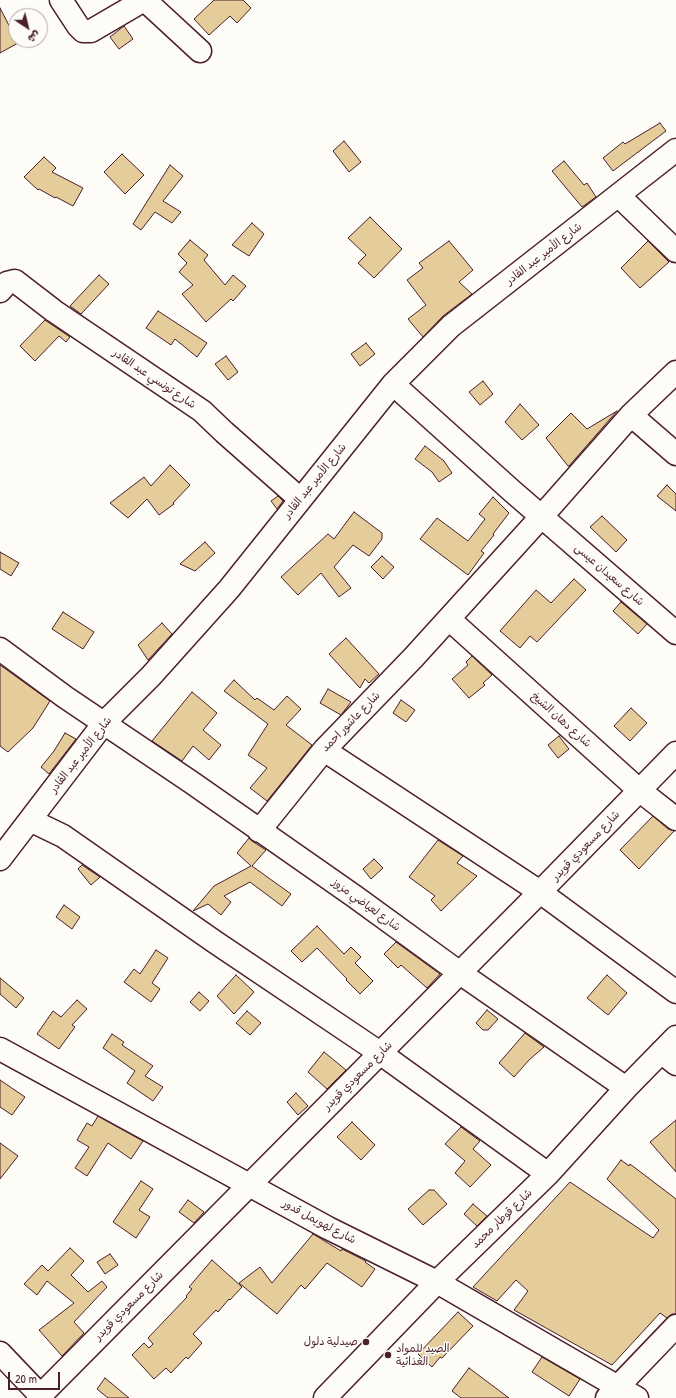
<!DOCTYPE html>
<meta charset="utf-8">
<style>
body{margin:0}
#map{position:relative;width:676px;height:1398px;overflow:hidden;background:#fdfcf7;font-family:"Patrick Hand","Playpen Sans Arabic",sans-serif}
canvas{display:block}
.north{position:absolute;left:8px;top:8px;width:40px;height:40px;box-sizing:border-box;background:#fdfcf7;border:1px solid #b5a4a5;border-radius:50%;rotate:145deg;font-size:11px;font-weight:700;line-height:16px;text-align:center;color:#4a1f2b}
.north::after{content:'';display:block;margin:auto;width:14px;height:18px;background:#4a1f2b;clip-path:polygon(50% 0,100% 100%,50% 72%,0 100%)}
.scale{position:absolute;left:8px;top:1372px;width:52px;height:18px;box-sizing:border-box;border:2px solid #4a1f2b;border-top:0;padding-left:5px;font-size:12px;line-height:14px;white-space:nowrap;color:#4a1f2b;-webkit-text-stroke:3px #fdfcf7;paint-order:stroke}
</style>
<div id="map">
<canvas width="676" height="1398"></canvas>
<div class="north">ش</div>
<div class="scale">20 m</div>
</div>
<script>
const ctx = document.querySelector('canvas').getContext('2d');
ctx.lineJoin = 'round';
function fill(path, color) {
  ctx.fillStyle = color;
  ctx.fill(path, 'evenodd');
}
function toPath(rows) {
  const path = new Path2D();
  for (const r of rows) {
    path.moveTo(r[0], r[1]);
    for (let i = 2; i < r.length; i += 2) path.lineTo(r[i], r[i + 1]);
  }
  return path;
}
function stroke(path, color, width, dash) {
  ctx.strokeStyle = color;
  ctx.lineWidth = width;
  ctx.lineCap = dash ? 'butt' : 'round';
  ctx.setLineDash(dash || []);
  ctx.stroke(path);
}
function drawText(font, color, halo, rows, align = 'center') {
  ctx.font = font + ' "Patrick Hand","Playpen Sans Arabic",sans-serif';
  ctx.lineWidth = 3;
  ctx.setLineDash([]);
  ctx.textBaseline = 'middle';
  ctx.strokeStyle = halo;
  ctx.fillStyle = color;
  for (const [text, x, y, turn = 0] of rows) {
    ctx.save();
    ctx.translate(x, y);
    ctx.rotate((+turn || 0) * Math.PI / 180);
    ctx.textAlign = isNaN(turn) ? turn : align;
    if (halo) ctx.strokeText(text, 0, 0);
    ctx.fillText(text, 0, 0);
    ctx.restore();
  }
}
const building = toPath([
 [214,0,243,0,251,8,237,23,230,16,209,35,194,19,214,0],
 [0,8,18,43,0,53,0,8],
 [124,26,133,39,119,49,110,37,124,26],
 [660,123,666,131,613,171,603,158,623,142,625,144,660,123],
 [344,141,361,162,349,172,333,151,344,141],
 [122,154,144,175,125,194,104,172,122,154],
 [44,157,56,168,52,172,83,188,73,206,56,197,55,198,39,189,38,190,24,177,44,157],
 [564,161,584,185,587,183,596,197,582,207,552,171,564,161],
 [170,165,183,176,163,201,181,212,172,223,155,212,141,230,133,224,170,165],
 [370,217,402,249,374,278,358,263,366,255,348,238,370,217],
 [252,223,264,234,249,256,232,245,252,223],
 [190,240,208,255,204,260,225,285,233,275,246,286,233,301,231,299,206,322,182,294,193,285,179,272,187,263,178,254,190,240],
 [449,241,473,270,459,282,472,294,443,316,423,337,408,319,426,305,407,280,423,268,419,263,449,241],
 [648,241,669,262,640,288,621,268,648,241],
 [99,275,109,284,81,314,70,306,99,275],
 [158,311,207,343,197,357,175,339,171,345,146,328,158,311],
 [45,320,70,337,66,342,59,336,35,361,20,346,45,320],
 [366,343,375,354,360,366,351,354,366,343],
 [226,356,238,372,228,380,215,364,226,356],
 [483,381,493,394,480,405,469,392,483,381],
 [520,404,539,425,522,440,505,422,520,404],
 [617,411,569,466,568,466,546,438,571,413,587,429,617,411],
 [425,446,444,461,452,473,439,482,432,472,415,459,425,446],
 [170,465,190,485,173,503,174,504,159,515,147,499,128,518,110,503,144,477,151,486,170,465],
 [667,485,676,494,676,511,657,496,667,485],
 [278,496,283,501,277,509,271,501,278,496],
 [493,497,509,513,493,534,494,535,481,551,484,553,468,575,420,539,437,518,468,541,485,519,479,514,493,497],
 [354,512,382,533,382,539,369,556,353,545,334,567,351,588,339,597,321,573,298,595,281,577,328,534,334,539,354,512],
 [602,516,627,540,616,552,590,527,602,516],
 [205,542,215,553,195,571,180,564,205,542],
 [0,552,19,563,11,576,0,569,0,552],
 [382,556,394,567,383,579,371,567,382,556],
 [574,579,586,590,537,642,530,636,520,648,500,631,536,590,551,603,574,579],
 [621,602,647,624,638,634,613,611,621,602],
 [63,612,94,632,83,649,52,629,63,612],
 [162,623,172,634,148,660,138,645,162,623],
 [346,638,379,674,369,683,365,679,360,688,329,654,346,638],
 [472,656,492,675,483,683,485,685,469,698,452,679,468,665,466,662,472,656],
 [0,665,50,701,33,728,8,752,0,746,0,665],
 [234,680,255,700,257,698,274,710,287,696,301,709,286,725,312,745,267,801,250,788,267,768,248,755,268,724,224,691,234,680],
 [328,689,351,702,341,715,320,703,328,689],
 [192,692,217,713,203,730,221,745,209,760,193,746,182,761,152,741,192,692],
 [401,700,415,710,406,722,393,713,401,700],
 [631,708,647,723,630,741,614,726,631,708],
 [65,733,76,739,49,774,41,767,54,751,65,733],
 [559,736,569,749,558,758,548,745,559,736],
 [653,816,668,829,674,831,639,869,620,850,653,816],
 [249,838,252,841,266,850,252,866,291,894,282,906,250,882,224,896,231,902,221,915,208,904,193,911,214,886,251,866,237,853,249,838],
 [438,840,463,856,457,863,477,876,441,911,431,900,435,896,409,877,438,840],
 [374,859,383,868,371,879,363,869,374,859],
 [82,865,100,877,91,885,78,869,82,865],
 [64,905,80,917,72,929,56,917,64,905],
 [317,926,344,954,351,947,361,957,355,963,373,981,360,994,346,980,347,979,317,948,302,962,291,951,317,926],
 [396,942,440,974,427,988,401,965,398,968,384,954,396,942],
 [156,950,168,958,152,983,160,989,151,1002,124,982,134,969,140,974,156,950],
 [236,975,254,992,234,1014,217,996,236,975],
 [607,975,627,993,608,1015,587,998,607,975],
 [0,978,24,998,16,1008,0,994,0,978],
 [199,992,209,1001,200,1011,190,1002,199,992],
 [77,1000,87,1009,72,1025,75,1027,59,1049,37,1034,53,1011,61,1017,77,1000],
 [487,1010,498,1019,488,1030,483,1030,476,1023,487,1010],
 [247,1011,261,1023,250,1035,236,1023,247,1011],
 [525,1033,544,1047,529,1060,514,1077,499,1063,525,1033],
 [112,1034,124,1042,122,1045,153,1066,145,1076,163,1087,153,1101,127,1083,135,1071,103,1048,112,1034],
 [324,1052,346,1070,327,1089,308,1072,324,1052],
 [0,1080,25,1097,12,1115,0,1107,0,1080],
 [296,1093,308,1106,298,1115,287,1102,296,1093],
 [98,1116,143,1141,131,1159,108,1143,87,1176,75,1168,89,1147,77,1140,87,1123,92,1126,98,1116],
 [676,1120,676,1172,650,1142,676,1120],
 [352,1122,375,1145,361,1160,337,1137,352,1122],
 [461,1127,480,1141,473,1149,491,1165,470,1187,455,1173,465,1161,445,1144,461,1127],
 [0,1143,18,1156,0,1179,0,1143],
 [621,1160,629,1166,630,1164,676,1199,676,1314,672,1314,667,1318,660,1313,612,1365,514,1310,528,1291,516,1280,497,1301,473,1287,570,1182,653,1238,659,1230,607,1179,621,1160],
 [141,1181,153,1189,139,1210,150,1217,136,1238,113,1222,141,1181],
 [429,1190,434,1190,447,1204,423,1225,408,1209,429,1190],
 [188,1200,204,1212,194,1223,179,1212,188,1200],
 [473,1204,487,1216,477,1226,464,1214,473,1204],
 [313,1234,341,1251,342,1249,366,1261,365,1262,375,1269,362,1287,327,1263,305,1289,301,1285,277,1314,239,1283,260,1267,272,1283,313,1234],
 [70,1248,84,1261,71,1275,88,1292,102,1281,107,1287,74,1322,84,1333,62,1356,39,1330,74,1303,47,1281,37,1295,24,1284,42,1265,48,1271,70,1248],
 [110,1254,118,1265,105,1274,97,1262,110,1254],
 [212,1260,242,1287,230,1300,229,1299,218,1312,216,1310,193,1334,202,1343,188,1359,186,1357,171,1373,166,1368,154,1379,132,1355,144,1343,149,1348,153,1344,148,1338,187,1297,186,1296,192,1289,189,1287,212,1260],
 [458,1312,473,1326,442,1358,440,1357,432,1367,418,1354,458,1312],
 [542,1357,580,1379,569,1396,532,1372,542,1357],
 [469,1368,509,1398,461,1398,452,1391,469,1368],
 [105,1378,129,1398,108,1398,97,1389,105,1378]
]);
const minor = toPath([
 [61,0,78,26,83,31,91,31,139,3,143,2,148,3,200,51],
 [619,196,676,251],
 [0,291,7,283,15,281,54,311,202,411,224,432,300,499],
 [393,384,512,491,676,633],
 [631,415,676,454],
 [449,619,639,790,676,819],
 [0,649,65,697,191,782,354,896,460,973,626,1088],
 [324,750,540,892,676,992],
 [30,820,63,836,215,942,380,1053,548,1174],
 [259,831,324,750,413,658,542,516,631,415,676,372],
 [0,859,104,723,151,676,229,589,393,384,451,326,676,150],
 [0,1049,328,1228,437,1282,637,1398],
 [661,1052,676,1064],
 [0,1353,41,1396],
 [38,1398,540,892,676,753],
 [325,1398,437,1282,548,1174,626,1088,676,1037],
 [607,1398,676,1326]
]);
const markers = [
 [366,1342,4,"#4a1f2b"],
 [388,1355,4,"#4a1f2b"]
];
const streetNames = [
 ["شارع الأمير عبد القادر",544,254,-38],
 ["شارع تونسي عبد القادر",154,379,34],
 ["شارع الأمير عبد القادر",315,481,-51],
 ["شارع سعيدان عيسى",609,575,41],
 ["شارع دهان الشيخ",561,720,42],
 ["شارع عاشور احمد",351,722,-46],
 ["شارع الأمير عبد القادر",81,755,-52],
 ["شارع مسعودي قويدر",586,846,-46],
 ["شارع لعياضي مزوز",366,905,36],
 ["شارع مسعودي قويدر",358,1076,-45],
 ["شارع قوطار محمد",502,1219,-44],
 ["شارع لهويمل قدور",319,1222,28],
 ["شارع مسعودي قويدر",129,1306,-45]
];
const poiNames = [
 ["صيدلية دلول",358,1342],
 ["الصيد للمواد",396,1349,"left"],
 ["الغذائية",396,1362,"left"]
];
fill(building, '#e5cc9b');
stroke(building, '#4a1f2b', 1);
stroke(minor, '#4a1f2b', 25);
stroke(minor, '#fdfcf7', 22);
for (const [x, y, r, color] of markers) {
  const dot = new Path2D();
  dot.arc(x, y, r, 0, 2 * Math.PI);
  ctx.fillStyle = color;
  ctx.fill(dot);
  stroke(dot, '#fdfcf7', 1.5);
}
drawText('11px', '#4a1f2b', '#fdfcf7', streetNames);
drawText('11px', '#4a1f2b', '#fdfcf7', poiNames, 'right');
</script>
